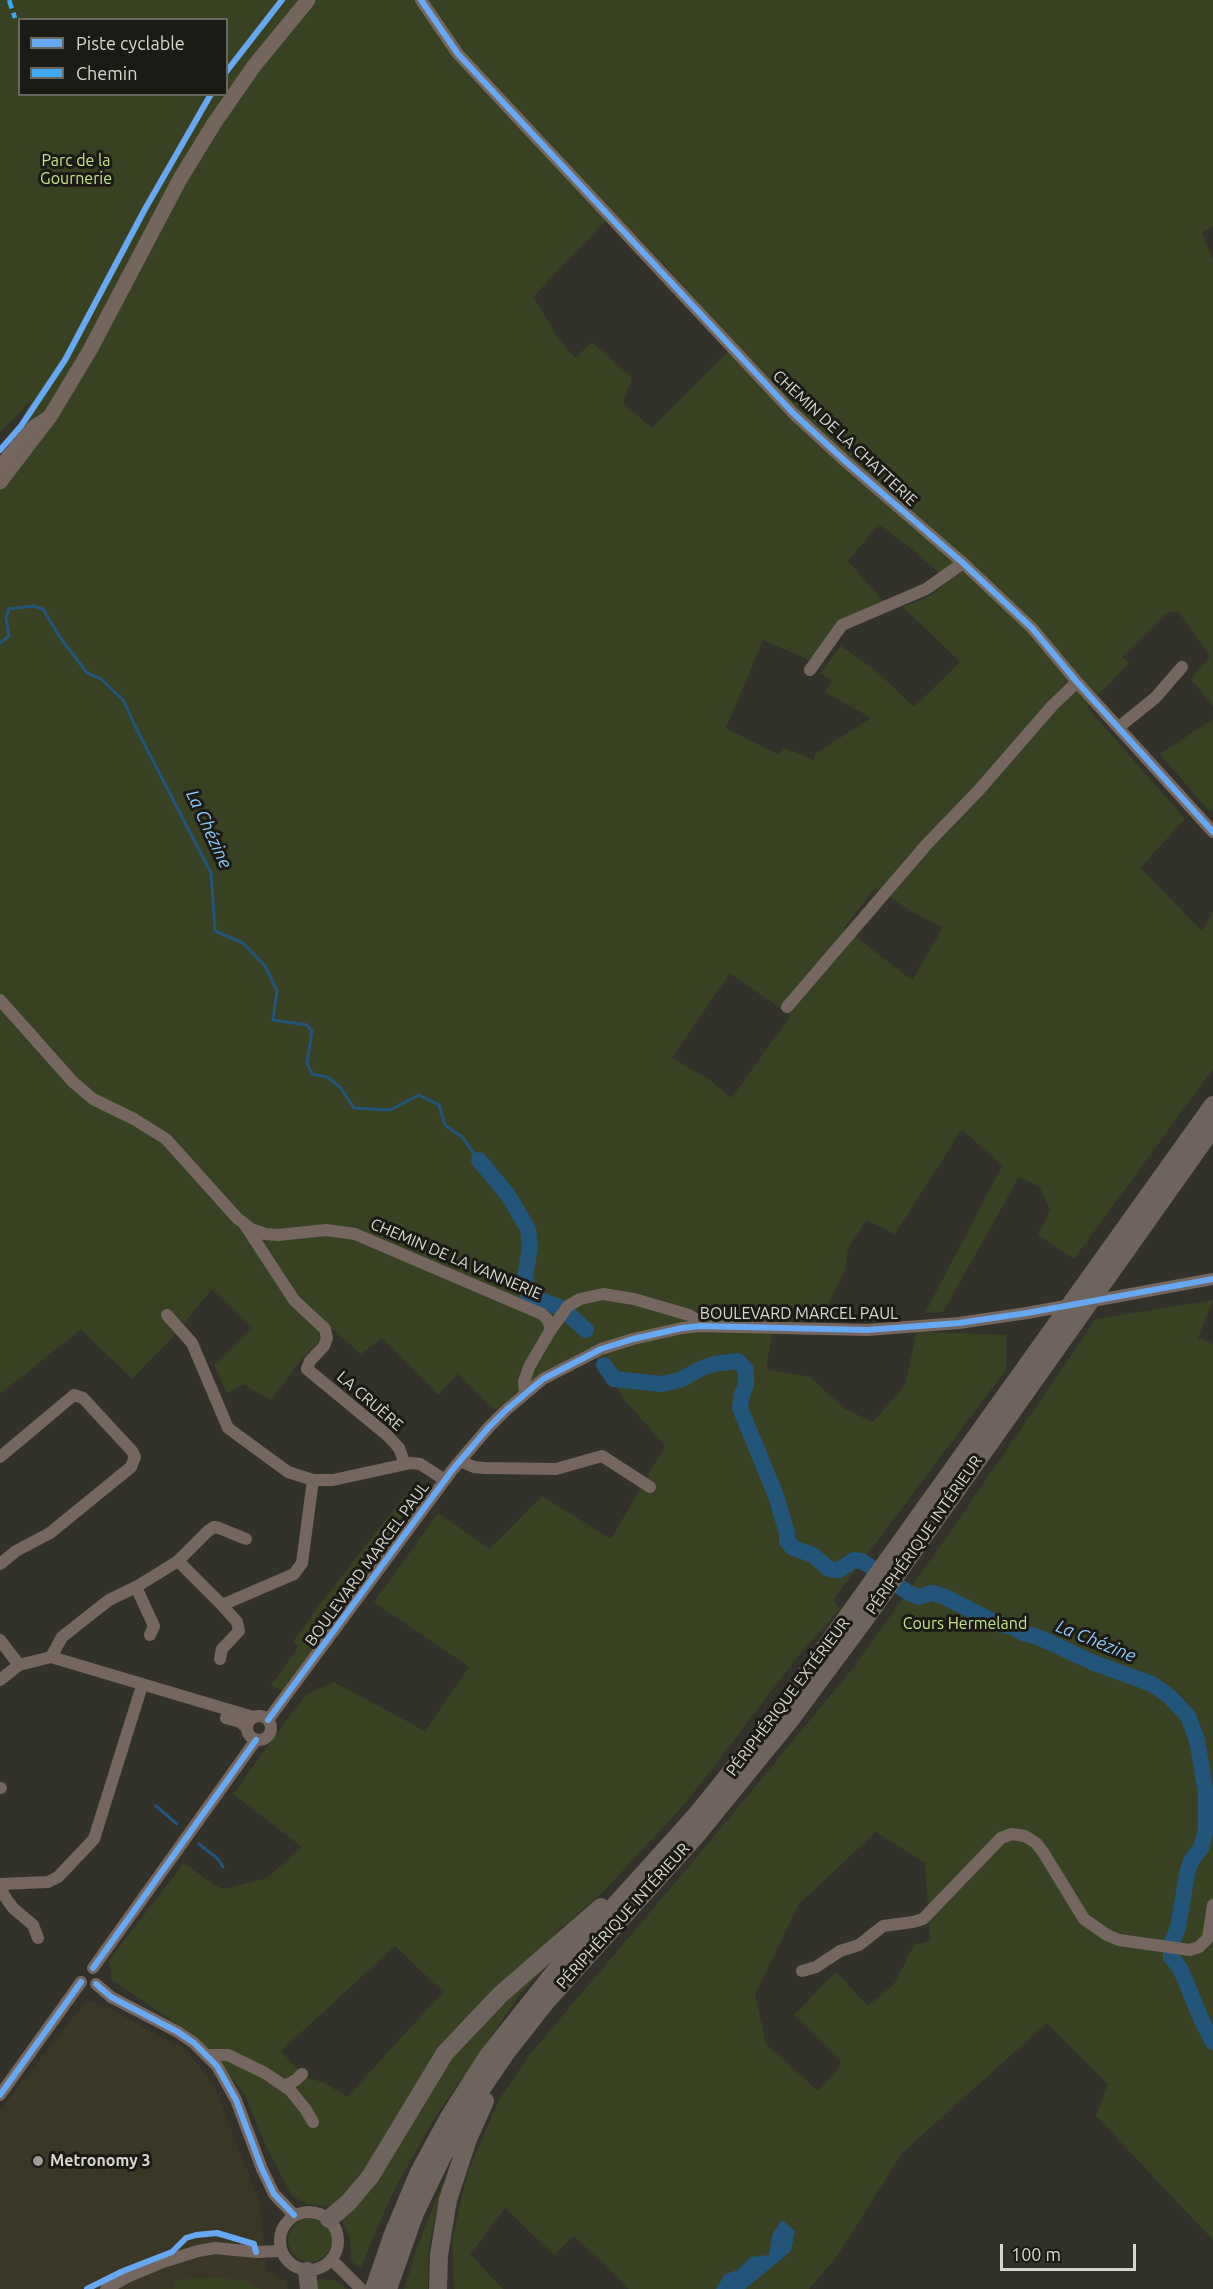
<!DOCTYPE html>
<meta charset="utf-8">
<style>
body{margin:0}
#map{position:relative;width:1213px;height:2289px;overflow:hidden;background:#32312a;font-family:Ubuntu,sans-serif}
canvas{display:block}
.legend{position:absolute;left:18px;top:18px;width:210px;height:78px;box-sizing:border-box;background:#1b1a15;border:2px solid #67665f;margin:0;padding:8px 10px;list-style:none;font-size:18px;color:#d8d7cf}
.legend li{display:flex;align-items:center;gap:12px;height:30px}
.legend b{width:30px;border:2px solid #67665f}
.scale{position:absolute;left:1000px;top:2244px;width:136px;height:27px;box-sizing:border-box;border:3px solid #d8d7cf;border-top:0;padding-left:8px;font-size:18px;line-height:21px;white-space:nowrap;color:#d8d7cf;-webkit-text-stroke:4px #1b1a15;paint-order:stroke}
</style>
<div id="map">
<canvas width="1213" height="2289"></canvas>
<ul class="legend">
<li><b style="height:8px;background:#66a8f1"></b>Piste cyclable</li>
<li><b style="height:8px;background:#3fa9f5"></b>Chemin</li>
</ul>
<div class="scale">100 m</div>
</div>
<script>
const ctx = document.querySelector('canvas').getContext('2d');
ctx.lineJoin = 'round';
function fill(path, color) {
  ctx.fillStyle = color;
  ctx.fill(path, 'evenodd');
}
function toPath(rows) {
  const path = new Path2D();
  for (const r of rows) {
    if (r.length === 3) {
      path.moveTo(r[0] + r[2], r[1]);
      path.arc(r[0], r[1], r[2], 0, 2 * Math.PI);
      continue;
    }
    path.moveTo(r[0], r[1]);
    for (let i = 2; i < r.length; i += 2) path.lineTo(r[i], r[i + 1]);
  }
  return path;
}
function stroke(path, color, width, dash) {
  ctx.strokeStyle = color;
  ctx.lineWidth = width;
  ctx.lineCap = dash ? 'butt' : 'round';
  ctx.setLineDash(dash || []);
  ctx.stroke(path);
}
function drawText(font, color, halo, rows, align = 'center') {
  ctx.font = font + ' Ubuntu,sans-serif';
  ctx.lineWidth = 6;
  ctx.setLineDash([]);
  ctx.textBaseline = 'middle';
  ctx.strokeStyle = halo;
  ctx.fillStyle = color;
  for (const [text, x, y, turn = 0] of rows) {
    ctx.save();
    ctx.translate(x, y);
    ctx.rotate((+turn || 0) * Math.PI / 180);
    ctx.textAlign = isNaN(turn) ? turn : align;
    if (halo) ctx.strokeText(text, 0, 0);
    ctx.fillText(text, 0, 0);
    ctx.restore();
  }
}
const built = toPath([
 [87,2000,106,2007,185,2049,213,2083,260,2203,266,2269,287,2281,288,2289,0,2289,0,2110]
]);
const green = toPath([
 [0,0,1213,0,1213,226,1202,233,1213,260,1213,707,1191,679,1210,656,1178,611,1166,613,1122,657,1129,663,1087,707,1185,819,1140,868,1202,931,1213,912,1213,1069,1074,1259,1038,1235,1050,1210,1039,1186,1019,1177,943,1312,925,1313,1002,1166,962,1129,895,1234,866,1220,848,1249,845,1271,823,1315,782,1315,772,1337,766,1369,810,1377,845,1409,873,1422,905,1385,917,1331,1006,1335,1006,1370,833,1600,840,1609,799,1655,684,1805,602,1893,554,1934,566,1945,519,1996,434,2119,392,2194,361,2267,356,2266,351,2260,350,2238,342,2221,326,2206,307,2204,292,2196,266,2146,245,2094,195,2036,112,1980,109,1960,184,1863,216,1886,224,1889,267,1878,302,1847,233,1794,305,1695,334,1682,425,1731,469,1667,374,1602,438,1513,490,1549,542,1496,611,1539,665,1446,625,1400,589,1348,546,1371,495,1410,457,1374,438,1395,382,1338,361,1354,331,1328,295,1367,271,1400,243,1384,227,1393,214,1365,251,1328,212,1289,172,1338,132,1379,81,1329,0,1394,0,463,32,400,0,432],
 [20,20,226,20,226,94,20,94],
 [613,213,661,261,735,344,652,428,623,403,632,378,592,342,575,358,557,336,533,297],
 [879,524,912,549,948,581,932,595,903,607,960,662,914,707,874,669,841,646,820,673,832,680,825,692,871,718,815,754,814,760,784,748,779,755,726,728,763,640,811,661,839,621,885,603,848,561],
 [875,888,911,911,943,928,912,980,844,928],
 [730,973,791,1016,731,1098,710,1080,672,1058],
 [395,1946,443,1992,347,2097,325,2083,305,2077,281,2051],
 [1213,719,1213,810,1210,812,1160,754],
 [1213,1300,1198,1338,1213,1344,1213,2240,1096,2116,1108,2084,1047,2023,902,2153,838,2255,809,2289,629,2289,574,2236,554,2255,505,2208,470,2254,503,2289,454,2289,452,2239,467,2174,500,2098,531,2053,706,1846,853,1668,953,1528,1096,1319],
 [876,1832,925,1863,930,1941,914,1945,894,1984,868,2006,836,1972,794,2015,841,2062,834,2074,818,2091,766,2044,755,1994,799,1904],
 [409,1490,419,1496,378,1560,282,1691,271,1685,299,1646,293,1642,318,1607],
 [445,2177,429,2245,428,2289,404,2289,417,2248],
 [310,2240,22],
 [217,2278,243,2280,262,2289,173,2289,175,2282,182,2279],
 [319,2279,334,2280,347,2289,316,2289,315,2282]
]);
const water = toPath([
 [782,2220,795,2231,791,2251,745,2289,716,2289,725,2274,738,2270,751,2257,769,2255,773,2233]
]);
const stream = toPath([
 [0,643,9,636,6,617,9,609,33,606,43,609,59,636,87,673,101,679,124,701,134,724,211,873,215,931,243,943,265,966,277,991,273,1020,307,1025,312,1031,307,1063,312,1074,327,1077,340,1087,354,1108,390,1110,419,1095,439,1105,445,1125,462,1137,479,1160],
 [156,1806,177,1824],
 [199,1844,218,1859,223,1867]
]);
const river = toPath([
 [479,1160,508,1195,528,1229,530,1247,525,1277,528,1295,561,1308],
 [567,1313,586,1330],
 [604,1365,614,1379,661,1384,680,1380,702,1368,714,1364,738,1361,746,1370,746,1385,742,1394,740,1408,776,1496,787,1533,787,1541,793,1548,813,1555,829,1569,839,1570,854,1560,862,1561,909,1593,918,1597,932,1593,945,1597,996,1623,1012,1627,1023,1633,1038,1637,1094,1663,1152,1684,1169,1696,1188,1716,1197,1740,1206,1794,1206,1829,1201,1848,1191,1861,1187,1874,1178,1928,1171,1944,1171,1957,1180,1968,1202,2021,1213,2042]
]);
const minor = toPath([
 [421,0,458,54,793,413,845,461,963,563,1032,628,1077,682,1213,832],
 [0,465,33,426,47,417],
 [810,670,842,625,926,589,963,563],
 [1119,727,1155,698,1182,667],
 [0,1000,73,1082,93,1099,134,1119,166,1139,237,1218,251,1229,265,1234,278,1235,326,1230,355,1234,542,1314,548,1320,551,1330],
 [787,1007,927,844,979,790,1052,706,1077,682],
 [245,1225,294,1300,325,1329,327,1338,324,1346,310,1361,307,1369,387,1435,399,1448,405,1464],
 [167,1315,192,1343,228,1428,288,1472,313,1480,333,1480,411,1463,420,1464,445,1480],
 [525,1393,524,1382,529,1367,550,1331,568,1306,580,1299,603,1294,634,1299,689,1315,697,1320,700,1326],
 [0,1457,74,1395,83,1398,132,1451,135,1457,131,1467,50,1533,16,1551,0,1564],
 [460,1461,474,1467,485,1468,556,1469,602,1456,650,1487],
 [178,1561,222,1605,294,1574,302,1563,313,1480],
 [136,1587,154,1626,150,1635],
 [0,1640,19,1665],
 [51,1657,62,1637,109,1600,136,1587,178,1561,208,1531,214,1527,219,1528,246,1539],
 [220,1659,222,1649,239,1631,237,1622,222,1605],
 [0,1680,19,1665,51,1657,253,1717],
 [259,1728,12],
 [226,1718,240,1722,247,1728],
 [268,1720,453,1469,488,1428,506,1410,543,1379,601,1349,633,1339,682,1328,700,1326,867,1330,959,1323,1027,1313,1213,1279],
 [0,1788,1,1788],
 [0,1884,48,1882,58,1877,94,1839,140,1692],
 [2,1884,3,1894,13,1908,33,1925,38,1938],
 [93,1968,256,1740],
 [802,1971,816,1967,840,1951,859,1945,883,1926,913,1922,923,1919,1001,1838,1012,1834,1025,1836,1036,1843,1043,1852,1084,1919,1107,1935,1119,1940,1190,1950,1199,1947,1208,1938,1213,1905],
 [96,1984,111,1997,178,2032,194,2043,217,2066,236,2100,262,2169,274,2194,294,2215],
 [207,2055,228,2055,265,2073,290,2090,306,2110,313,2122],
 [284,2086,296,2080,302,2074],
 [0,2095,81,1982],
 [309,2241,29],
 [332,2260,361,2289],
 [106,2289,127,2277,163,2262,198,2251,215,2248,256,2252,280,2251]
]);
const major = toPath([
 [0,482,51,415,90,350,180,179,215,122,254,66,308,0]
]);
const highway = toPath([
 [329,2219,348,2203,370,2177,445,2053,501,1994,601,1907],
 [307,2271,309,2289],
 [374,2289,393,2234,419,2172,449,2117,487,2057,552,1975,698,1813,779,1712,1213,1105],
 [388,2289,415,2213,443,2155,476,2097,506,2053,546,2002,695,1837,791,1719,863,1622,1213,1128],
 [438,2289,439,2255,448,2200,468,2139,485,2101]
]);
const quiet = toPath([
 [9,0,15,18]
]);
const cycleway = toPath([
 [421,0,458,54,793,413,845,461,963,563,1032,628,1077,682,1213,832],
 [226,72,282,0],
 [0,450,21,426,65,360,145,209,211,94],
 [268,1720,453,1469,488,1428,506,1410,543,1379,601,1349,633,1339,682,1328,700,1326,867,1330,959,1323,1027,1313,1213,1279],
 [93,1968,256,1740],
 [96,1984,111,1997,178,2032,194,2043,217,2066,236,2100,262,2169,274,2194,294,2215],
 [0,2095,81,1982],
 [87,2289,123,2271,172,2252,186,2238,196,2235,217,2233,254,2244,256,2252]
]);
const markers = [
 [38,2161,6,"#9e9d95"]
];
const parkNames = [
 ["Parc de la",76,161],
 ["Gournerie",76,179],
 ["Cours Hermeland",965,1624]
];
const streetNames = [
 ["CHEMIN DE LA CHATTERIE",845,438,43],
 ["CHEMIN DE LA VANNERIE",456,1259,23],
 ["BOULEVARD MARCEL PAUL",799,1314],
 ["LA CRUÈRE",370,1401,41],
 ["PÉRIPHÉRIQUE INTÉRIEUR",924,1535,-55],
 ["BOULEVARD MARCEL PAUL",367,1564,-54],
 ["PÉRIPHÉRIQUE EXTÉRIEUR",788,1697,-53],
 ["PÉRIPHÉRIQUE INTÉRIEUR",623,1916,-48]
];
const poiNames = [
 ["Metronomy 3",50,2161]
];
const waterNames = [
 ["La Chézine",209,829,65],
 ["La Chézine",1096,1641,22]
];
fill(built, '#3b3727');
fill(green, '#384223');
fill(water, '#23547a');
stroke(stream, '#23547a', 3);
stroke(river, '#23547a', 16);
stroke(minor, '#756760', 12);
stroke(major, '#75665d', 15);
stroke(highway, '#6e645d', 18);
stroke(quiet, '#3fa9f5', 4.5, [9, 4.5]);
stroke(cycleway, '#66a8f1', 6);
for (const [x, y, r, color] of markers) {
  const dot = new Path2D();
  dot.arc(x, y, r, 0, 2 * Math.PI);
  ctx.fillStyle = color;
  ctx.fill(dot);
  stroke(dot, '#1b1a15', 2);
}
drawText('16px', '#c5e489', '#1b1a15', parkNames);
drawText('16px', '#d8d7cf', '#1b1a15', streetNames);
drawText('bold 16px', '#d8d7cf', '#1b1a15', poiNames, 'left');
drawText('italic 18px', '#8ecafe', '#1b1a15', waterNames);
</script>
